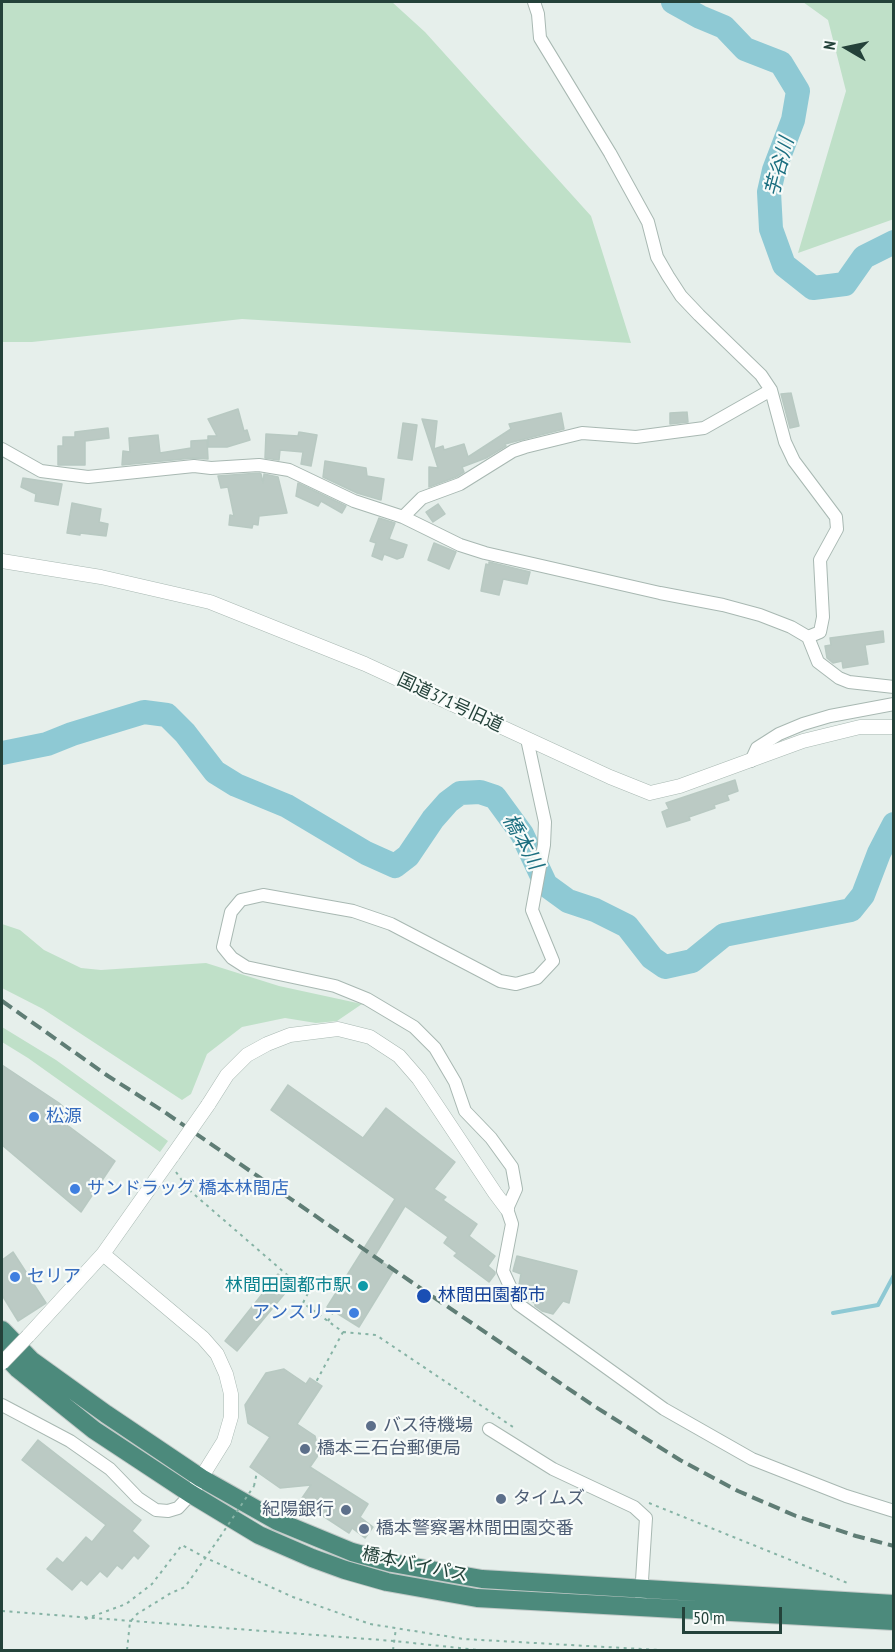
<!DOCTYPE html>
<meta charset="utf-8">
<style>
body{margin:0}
#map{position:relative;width:895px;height:1652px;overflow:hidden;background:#e6efeb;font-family:"PT Sans Narrow",sans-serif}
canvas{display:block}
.frame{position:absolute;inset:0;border:3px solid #24423a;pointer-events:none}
.north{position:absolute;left:817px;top:18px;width:60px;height:60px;-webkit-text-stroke:4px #f7fbf9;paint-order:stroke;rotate:279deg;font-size:16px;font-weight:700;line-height:24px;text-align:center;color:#24423a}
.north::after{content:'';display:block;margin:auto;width:21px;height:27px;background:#24423a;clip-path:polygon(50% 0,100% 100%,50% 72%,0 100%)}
.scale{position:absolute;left:682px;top:1607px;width:100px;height:27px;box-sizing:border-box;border:3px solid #24423a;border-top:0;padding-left:8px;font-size:18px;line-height:21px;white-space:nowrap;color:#24423a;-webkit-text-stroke:4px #f7fbf9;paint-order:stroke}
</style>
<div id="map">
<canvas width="895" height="1652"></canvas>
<div class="frame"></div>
<div class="north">N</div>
<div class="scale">50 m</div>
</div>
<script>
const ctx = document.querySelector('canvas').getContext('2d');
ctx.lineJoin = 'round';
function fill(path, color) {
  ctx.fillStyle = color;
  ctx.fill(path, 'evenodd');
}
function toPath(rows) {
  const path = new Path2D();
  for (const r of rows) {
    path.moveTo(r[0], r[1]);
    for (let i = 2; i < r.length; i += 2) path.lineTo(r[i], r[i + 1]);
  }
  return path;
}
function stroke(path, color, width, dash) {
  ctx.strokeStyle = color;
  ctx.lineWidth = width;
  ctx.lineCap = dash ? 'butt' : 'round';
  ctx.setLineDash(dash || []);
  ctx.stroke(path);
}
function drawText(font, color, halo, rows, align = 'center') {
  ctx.font = font + ' "PT Sans Narrow","Noto Sans JP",sans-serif';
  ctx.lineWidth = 4.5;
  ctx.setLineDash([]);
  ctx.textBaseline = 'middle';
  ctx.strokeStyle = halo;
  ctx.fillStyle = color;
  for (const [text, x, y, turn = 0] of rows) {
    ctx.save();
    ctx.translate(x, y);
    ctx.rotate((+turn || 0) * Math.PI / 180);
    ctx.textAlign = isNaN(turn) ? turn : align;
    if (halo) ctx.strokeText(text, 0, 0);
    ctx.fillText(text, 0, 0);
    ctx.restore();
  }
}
const green = toPath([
 [2,2,392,2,425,32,591,216,631,343,242,319,32,342,2,342],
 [803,2,893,2,894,219,798,253,846,91,828,20],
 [2,924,20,930,44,950,81,968,101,970,206,963,279,986,362,1004,337,1021,316,1023,285,1018,242,1027,207,1054,191,1094,182,1100,43,1009,2,988],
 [2,1027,56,1060,168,1141,160,1152,28,1058,2,1042]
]);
const stream = toPath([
 [833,1313,878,1305,894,1275]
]);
const river = toPath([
 [673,2,700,17,724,27,745,49,781,63,798,91,793,120,774,170,769,192,771,229,784,265,813,288,845,284,864,257,894,242],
 [2,753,47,744,72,734,144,712,167,715,185,733,215,772,236,785,287,806,366,853,395,866,408,856,433,819,448,802,460,793,480,792,495,797,522,834,546,885,568,901,595,910,627,926,652,958,665,967,692,961,724,935,851,910,863,895,879,853,894,824]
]);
const building = toPath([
 [791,393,799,426,790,428,781,394,791,393],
 [238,409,244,431,247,430,250,440,227,447,208,447,208,436,217,436,208,419,238,409],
 [687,412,688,422,670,424,670,413,687,412],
 [561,413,564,429,505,444,506,446,486,458,462,467,464,472,456,477,429,487,429,467,438,468,422,419,437,421,434,449,443,446,444,450,464,444,468,457,511,429,509,424,561,413],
 [403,423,417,425,412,460,398,458,403,423],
 [108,428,109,438,85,441,85,465,58,465,58,446,63,446,63,437,75,437,75,432,108,428],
 [299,432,317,435,311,466,301,464,303,452,280,450,279,460,265,458,266,434,298,436,299,432],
 [158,435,160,453,191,448,191,441,207,440,208,459,193,458,122,465,123,451,130,452,129,438,158,435],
 [325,461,366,468,367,476,384,479,381,500,357,493,323,477,325,461],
 [259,473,261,474,263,483,264,474,278,477,287,513,259,516,258,525,253,524,252,528,229,525,230,515,234,516,228,487,221,488,218,476,259,473],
 [23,478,62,484,58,505,35,501,36,494,21,487,23,478],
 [298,483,346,506,342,513,321,501,318,506,296,496,298,483],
 [72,503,101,509,99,522,108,524,106,536,80,533,80,535,67,533,72,503],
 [438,504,445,514,433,522,426,512,438,504],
 [379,518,395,523,389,539,407,545,403,557,397,559,384,554,382,560,372,556,376,543,370,541,379,518],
 [434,543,456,552,449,569,428,560,434,543],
 [489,562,530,572,527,584,503,579,499,595,481,591,486,564,489,565,489,562],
 [883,631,884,642,865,645,868,664,843,668,842,661,833,663,827,658,825,646,831,645,830,638,883,631],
 [735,780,738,791,727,795,729,800,714,805,715,808,689,817,690,820,667,827,662,812,669,809,666,803,735,780],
 [2,1065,59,1103,68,1111,63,1122,115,1161,81,1212,2,1145,2,1065],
 [288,1085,363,1138,386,1108,455,1162,434,1189,446,1197,443,1200,477,1224,469,1236,495,1256,488,1266,495,1272,495,1274,489,1282,454,1256,457,1253,444,1243,448,1237,405,1206,374,1257,394,1270,359,1327,327,1307,395,1199,271,1110,288,1085],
 [13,1252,46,1303,18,1321,2,1295,2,1260,13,1252],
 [517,1256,577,1271,569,1303,563,1301,553,1314,542,1311,535,1306,535,1303,525,1299,527,1292,521,1290,519,1285,521,1274,513,1271,517,1256],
 [278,1274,291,1286,237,1351,225,1341,278,1274],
 [284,1369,306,1384,310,1378,322,1386,297,1424,315,1436,319,1454,310,1467,368,1504,360,1517,373,1527,365,1538,352,1528,349,1533,300,1501,311,1485,280,1488,250,1467,270,1437,248,1423,245,1405,266,1373,284,1369],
 [38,1440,141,1520,132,1531,149,1546,138,1559,134,1555,122,1569,117,1565,107,1577,100,1571,87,1585,81,1580,72,1590,47,1569,57,1558,63,1563,86,1537,92,1542,106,1525,22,1460,38,1440]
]);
const path = toPath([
 [176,1172,188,1189,308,1293,303,1303,343,1332,316,1382],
 [328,1321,334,1311],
 [343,1332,376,1335,516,1429],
 [254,1486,257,1472],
 [649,1503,850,1584],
 [2,1611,394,1641,478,1650],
 [85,1619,126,1604,152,1584,182,1545,206,1558,293,1597,370,1624,464,1639,659,1650],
 [127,1650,130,1622,137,1614,171,1593,185,1587,220,1537],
 [393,1650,396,1628]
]);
const minor = toPath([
 [534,2,538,14,540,38,610,153,648,222,657,257,668,276,681,296,699,315,761,375,771,390,785,442,794,461,836,517,837,529,820,560,823,617,820,632,808,637],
 [2,449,41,471,88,477,194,466,211,468,259,465,289,470,354,501,403,517,460,545,485,553,660,593,723,605,760,615,791,627,808,637,818,662,839,678,849,682,894,687],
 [403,517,422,498,460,484,513,451,525,447,582,433,636,437,704,428,771,390],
 [527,739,545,822,544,845,532,910,553,961,537,978,516,984,500,981,391,924,353,911,263,895,241,900,231,912,223,947,232,958,246,967,335,986,367,999,414,1027,435,1048,455,1082,465,1111,491,1138,512,1167,516,1189,507,1209,512,1224,503,1271,518,1304,664,1409,752,1459,846,1496,894,1511],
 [751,761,757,748,779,734,803,724,830,716,894,704],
 [2,1405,70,1441,110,1469,138,1498,156,1510,168,1511,178,1508,191,1494],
 [489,1429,553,1469,634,1507,646,1518,641,1596]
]);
const tertiary = toPath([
 [2,561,101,577,210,602,365,664,610,777,650,793,680,786,803,741,860,727,894,727],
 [208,1105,227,1075,247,1055,267,1044,290,1035,338,1029,370,1037,399,1056,419,1079,495,1193,507,1209],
 [103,1254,203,1338,217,1354,226,1374,231,1394,231,1417,224,1441,196,1486],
 [28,1336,103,1254,173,1155]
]);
const trunk = toPath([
 [2,1330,31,1360,106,1414,201,1478,277,1521,352,1552,392,1563,482,1579,894,1604],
 [2,1352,18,1369,94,1430,191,1494,259,1535,312,1558,345,1570,387,1582,477,1598,894,1621]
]);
const rail = toPath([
 [2,1001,108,1076,163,1111,426,1292,594,1406,680,1460,738,1491,796,1516,856,1536,894,1546]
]);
const pathBridge = toPath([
 [220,1537,254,1486]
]);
const tertiaryBridge = toPath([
 [173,1155,208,1105],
 [2,1363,28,1336]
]);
const markers = [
 [34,1117,6,"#3f7fe0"],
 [75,1189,6,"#3f7fe0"],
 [15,1277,6,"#3f7fe0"],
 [363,1286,6,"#0f9aa8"],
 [424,1296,8,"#1a4fb4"],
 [354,1313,6,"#3f7fe0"],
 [371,1426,6,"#5c6f8a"],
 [305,1449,6,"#5c6f8a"],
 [501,1499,6,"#5c6f8a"],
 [346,1510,6,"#5c6f8a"],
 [364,1529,6,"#5c6f8a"]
];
const streetNames = [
 ["国道371号旧道",450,703,25],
 ["橋本バイパス",415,1565,12]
];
const shopNames = [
 ["松源",46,1117],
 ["サンドラッグ 橋本林間店",87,1189],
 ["セリア",27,1277],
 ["アンスリー",342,1313,"right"]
];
const cultureNames = [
 ["林間田園都市駅",351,1286]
];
const transitNames = [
 ["林間田園都市",438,1296]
];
const serviceNames = [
 ["バス待機場",383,1426],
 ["橋本三石台郵便局",317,1449],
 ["タイムズ",513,1499],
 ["紀陽銀行",334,1510,"right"],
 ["橋本警察署林間田園交番",376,1529]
];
const waterNames = [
 ["芋谷川",780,167,-75],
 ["橋本川",522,842,61]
];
fill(green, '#bfe0c8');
stroke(stream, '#8ec9d4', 4);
stroke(river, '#8ec9d4', 24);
fill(building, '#bbcac4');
stroke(building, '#b8c9c2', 1.5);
stroke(minor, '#a8b8b2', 14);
stroke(tertiary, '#a8b8b2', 15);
stroke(trunk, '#c2cac8', 20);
stroke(path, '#86b3a5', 2, [3, 4.5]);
stroke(minor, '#fff', 12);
stroke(tertiary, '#fff', 14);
stroke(trunk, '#4c8a7c', 18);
stroke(rail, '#5f7d75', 4, [12, 6]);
stroke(tertiaryBridge, '#a8b8b2', 15, []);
stroke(pathBridge, '#86b3a5', 2, [3, 4.5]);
stroke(tertiaryBridge, '#fff', 14);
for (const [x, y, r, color] of markers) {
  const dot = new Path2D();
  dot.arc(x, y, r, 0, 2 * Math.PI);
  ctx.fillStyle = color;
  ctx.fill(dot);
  stroke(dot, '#f7fbf9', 2);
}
drawText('18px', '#24423a', '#f7fbf9', streetNames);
drawText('18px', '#366cbe', '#f7fbf9', shopNames, 'left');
drawText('18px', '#0d838f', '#f7fbf9', cultureNames, 'right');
drawText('18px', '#164399', '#f7fbf9', transitNames, 'left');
drawText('18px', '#4e5e75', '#f7fbf9', serviceNames, 'left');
drawText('italic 20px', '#1c6f80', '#f7fbf9', waterNames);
</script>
